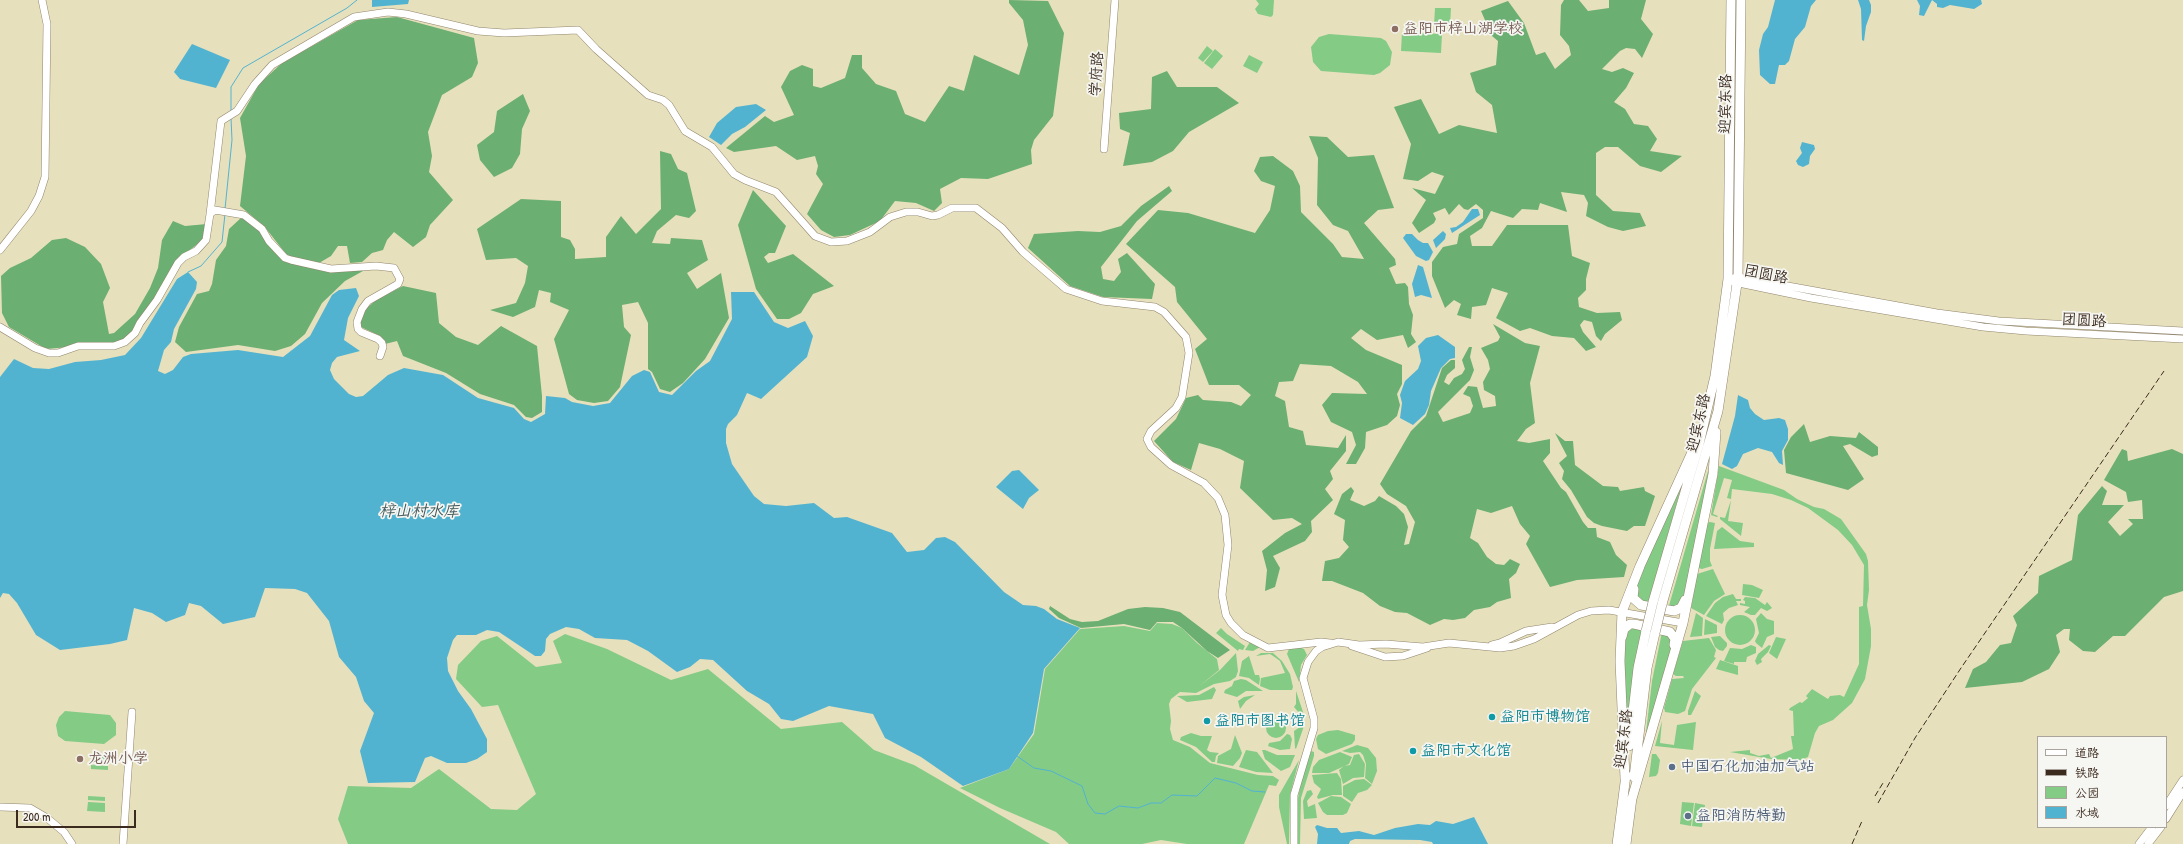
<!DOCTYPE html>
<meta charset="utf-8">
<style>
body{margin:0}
#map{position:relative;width:2183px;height:844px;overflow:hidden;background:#e7e0bc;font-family:"Patrick Hand","LXGW WenKai TC",sans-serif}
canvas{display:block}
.legend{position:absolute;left:2037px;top:736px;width:130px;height:92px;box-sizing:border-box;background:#f6f6f2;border:1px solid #aba49d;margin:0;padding:5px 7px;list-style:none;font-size:12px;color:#3b2a1e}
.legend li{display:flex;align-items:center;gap:8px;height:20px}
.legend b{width:20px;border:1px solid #aba49d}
.scale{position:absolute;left:16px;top:810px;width:120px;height:18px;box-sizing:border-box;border:2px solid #3b2a1e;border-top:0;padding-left:5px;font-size:12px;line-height:14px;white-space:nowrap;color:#3b2a1e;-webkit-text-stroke:3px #f6f6f2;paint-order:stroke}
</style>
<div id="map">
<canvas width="2183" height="844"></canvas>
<ul class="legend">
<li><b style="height:5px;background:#fff"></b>道路</li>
<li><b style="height:5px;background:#3b2a1e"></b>铁路</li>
<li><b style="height:11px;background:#84cb86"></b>公园</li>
<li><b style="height:11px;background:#52b3d1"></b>水域</li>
</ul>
<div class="scale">200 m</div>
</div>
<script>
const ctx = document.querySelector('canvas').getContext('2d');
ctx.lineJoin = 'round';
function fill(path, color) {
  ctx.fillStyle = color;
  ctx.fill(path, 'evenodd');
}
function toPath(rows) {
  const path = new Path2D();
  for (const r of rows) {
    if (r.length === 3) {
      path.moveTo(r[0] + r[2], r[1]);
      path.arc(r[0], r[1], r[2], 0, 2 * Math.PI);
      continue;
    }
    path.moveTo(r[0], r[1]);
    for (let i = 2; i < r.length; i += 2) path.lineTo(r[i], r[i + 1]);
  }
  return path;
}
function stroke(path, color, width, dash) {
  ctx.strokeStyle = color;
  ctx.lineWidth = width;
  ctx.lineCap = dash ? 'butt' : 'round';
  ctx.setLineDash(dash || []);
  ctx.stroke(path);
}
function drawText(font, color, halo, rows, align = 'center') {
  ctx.font = font + ' "Patrick Hand","LXGW WenKai TC",sans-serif';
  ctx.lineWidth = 3.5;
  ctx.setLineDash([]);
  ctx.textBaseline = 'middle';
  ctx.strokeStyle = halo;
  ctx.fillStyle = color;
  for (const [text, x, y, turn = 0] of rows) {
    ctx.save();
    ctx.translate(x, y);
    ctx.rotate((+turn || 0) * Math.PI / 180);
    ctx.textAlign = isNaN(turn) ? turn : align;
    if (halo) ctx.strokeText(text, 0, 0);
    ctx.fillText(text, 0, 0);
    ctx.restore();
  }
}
const green = toPath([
 [1256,0,1274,0,1273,15,1271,17,1258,14,1255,9,1259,4],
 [1435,8,1451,8,1450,26,1434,25],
 [1402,32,1442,34,1441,53,1401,51],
 [1329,34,1381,38,1386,41,1392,52,1390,65,1380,73,1374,75,1321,71,1313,62,1311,47,1319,37],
 [1207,46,1213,51,1203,62,1198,58],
 [1215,49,1223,56,1212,69,1204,63],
 [1249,55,1263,62,1257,73,1243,66],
 [1719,466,1784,490,1797,499,1814,507,1824,509,1841,519,1866,554,1868,561,1869,590,1867,605,1871,629,1871,646,1865,679,1852,703,1833,720,1819,726,1815,733,1808,757,1801,760,1771,759,1730,752,1750,750,1750,753,1759,756,1769,754,1771,758,1793,749,1791,736,1794,736,1793,711,1789,710,1790,708,1800,702,1802,703,1808,698,1806,696,1812,689,1828,699,1830,696,1840,695,1844,697,1859,664,1859,607,1863,606,1864,565,1852,545,1838,530,1808,508,1791,500,1772,494,1732,489,1731,499,1727,498,1732,480,1724,478,1713,514,1718,516,1717,517,1711,515],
 [1710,470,1683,603,1668,609,1708,471],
 [1683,481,1648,604,1640,603,1634,591,1642,568],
 [1731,500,1728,521,1743,523,1741,536,1720,519,1720,517,1725,518],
 [1710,522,1715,523,1710,549,1710,561,1712,566,1702,569,1698,568,1707,523],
 [1722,527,1740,541,1754,543,1754,547,1714,549,1717,531],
 [1713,569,1725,594,1714,601,1704,615,1691,608,1697,574],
 [1743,584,1752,585,1763,590,1759,598,1742,595],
 [1733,594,1736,599,1741,599,1741,601,1736,601,1738,605,1729,608,1723,613,1724,620,1722,624,1706,616,1715,603,1723,597],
 [1745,597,1755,598,1765,605,1767,602,1772,608,1767,611,1761,608,1755,615,1751,615,1744,612,1750,607,1740,605,1740,603,1745,604,1745,601,1743,600],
 [1696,613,1703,618,1702,636,1690,637],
 [1761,613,1767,619,1774,621,1774,634,1767,637,1762,648,1756,643,1755,641,1759,633,1756,619],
 [1740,630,15],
 [1705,619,1717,625,1717,633,1704,635],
 [1157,623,1172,624,1182,628,1197,643,1217,659,1219,670,1198,687,1220,670,1236,653,1238,671,1236,677,1230,681,1214,684,1196,693,1180,692,1171,699,1169,704,1171,721,1170,729,1173,740,1190,747,1210,763,1258,775,1273,776,1279,780,1276,786,1269,785,1244,844,1187,844,1161,840,1142,844,1069,844,1056,832,1000,808,960,788,1009,769,1034,734,1045,669,1080,629,1124,626,1150,631],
 [1628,627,1642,627,1627,718,1623,635],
 [1221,628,1227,634,1245,646,1243,650,1239,649,1238,651,1216,633],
 [1662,632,1668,633,1674,641,1645,741,1652,681],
 [565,634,607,649,671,680,708,669,781,729,842,722,874,750,914,765,1050,844,348,844,338,819,348,786,411,788,439,769,491,809,517,810,536,794,498,705,482,707,456,679,458,665,481,641,497,636,536,667,562,663,553,641],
 [1720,636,1727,643,1727,646,1723,651,1719,650,1715,647,1711,637],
 [1776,637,1786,639,1777,659,1769,653],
 [1709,638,1716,650,1714,657,1716,658,1692,689,1685,711,1678,714,1665,712,1664,708,1672,679,1684,678,1683,676,1676,676,1673,674,1683,641],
 [1250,642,1260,647,1253,651,1245,650],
 [1751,645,1756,647,1756,653,1747,657,1746,662,1734,662,1734,664,1724,661,1730,648,1742,649],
 [1769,645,1771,646,1768,652,1761,659,1762,662,1757,665,1755,661,1758,654],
 [1299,647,1304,649,1307,655,1301,665,1299,682,1287,654,1289,649],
 [1261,653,1273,653,1282,661,1290,674,1293,687,1292,690,1270,690,1260,686,1261,678,1285,673,1280,661,1276,658,1270,654,1256,656],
 [1249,656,1255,675,1259,675,1260,679,1259,685,1249,678,1239,676,1242,661],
 [1720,660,1738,666,1738,675,1716,669],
 [1241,679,1246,680,1263,691,1246,691,1237,697,1224,693,1225,690,1232,686,1234,681],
 [1214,687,1216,690,1212,699,1187,702,1177,696,1199,695],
 [1296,691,1303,712,1300,714,1294,707,1296,704],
 [1695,691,1701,696,1691,715,1688,715,1688,711],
 [1255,695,1246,701,1240,709,1238,701,1244,697],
 [65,711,110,715,116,723,116,735,104,744,65,741,58,736,56,725,59,717],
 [1276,728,10],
 [1304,719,1304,726,1296,749,1295,748,1294,731,1300,727,1301,720],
 [1662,721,1660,743,1674,745,1677,725,1696,722,1693,750,1655,746],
 [1338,730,1355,735,1355,740,1352,744,1326,754,1318,749,1316,739,1318,735,1328,731],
 [1191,733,1201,736,1212,736,1207,750,1210,752,1219,753,1216,756,1215,762,1212,762,1196,747,1180,740,1181,737],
 [1287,734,1290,735,1292,739,1290,749,1280,750,1268,746,1269,743,1280,741],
 [1235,735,1242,753,1240,758,1233,766,1217,763,1218,756,1231,749],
 [1357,745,1368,748,1376,758,1377,771,1372,784,1365,778,1366,764,1363,755,1360,752,1350,753,1342,751],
 [1246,750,1257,752,1273,773,1256,772,1239,767],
 [1262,750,1265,750,1277,755,1295,755,1290,767,1281,771,1265,759],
 [1311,751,1314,752,1314,756,1301,798,1300,844,1298,844,1297,803,1301,783],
 [1340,752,1352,757,1349,764,1329,773,1312,773,1313,767,1319,760],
 [1359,754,1365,764,1364,777,1353,778,1343,784,1339,770,1344,766,1350,765,1354,755],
 [1652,754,1656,754,1660,760,1658,773,1656,776,1649,777],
 [91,755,108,756,108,765,91,764],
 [1299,760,1290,795,1289,844,1287,844,1279,807,1279,795],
 [91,765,108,766,108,770,91,769],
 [1337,773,1341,779,1342,795,1333,795,1318,799,1317,797,1321,789,1314,783,1312,775],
 [1364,779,1372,785,1367,790,1358,793,1352,802,1343,796,1343,786,1355,780],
 [1311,790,1313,794,1307,801,1308,807,1315,804,1317,818,1304,819,1303,801,1307,791],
 [88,796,105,797,105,801,88,800],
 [1331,796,1341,797,1351,804,1347,813,1343,815,1327,815,1323,812,1318,803],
 [88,802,105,803,105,812,87,811],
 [1682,802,1694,803,1691,826,1680,824],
 [1695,803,1705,805,1702,827,1692,826]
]);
const forest = toPath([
 [1009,0,1048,1,1064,33,1053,116,1034,140,1031,150,1032,164,988,179,961,178,940,189,942,203,934,211,916,203,895,201,880,221,850,235,834,237,821,230,807,214,823,184,816,174,818,166,815,156,797,160,776,146,734,152,726,148,765,116,774,122,794,115,781,87,790,71,802,65,813,69,813,86,821,88,845,78,852,55,862,55,862,68,876,84,896,91,905,114,925,122,949,86,964,91,974,55,1019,75,1028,45,1023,20,1009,3],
 [1564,0,1579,0,1588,11,1609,8,1609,0,1646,0,1641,19,1653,34,1642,58,1635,49,1626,48,1620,51,1602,69,1612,72,1623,68,1634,73,1626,88,1614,102,1625,109,1634,124,1648,126,1657,139,1650,151,1682,156,1661,172,1640,166,1618,147,1605,147,1596,153,1596,195,1613,211,1640,213,1646,226,1623,231,1608,227,1586,216,1588,203,1584,195,1561,192,1567,212,1540,203,1538,210,1522,209,1513,218,1491,211,1482,228,1470,236,1472,246,1492,246,1507,225,1568,225,1572,256,1590,263,1586,279,1586,290,1578,298,1579,307,1597,313,1620,312,1622,320,1605,334,1601,341,1596,336,1592,322,1584,320,1580,325,1583,332,1596,347,1586,351,1574,338,1552,336,1530,328,1520,331,1496,318,1508,293,1492,288,1486,305,1472,307,1471,319,1457,315,1461,304,1454,300,1445,308,1432,276,1432,262,1443,247,1457,244,1459,234,1483,218,1483,210,1476,204,1468,210,1464,209,1459,204,1449,215,1445,208,1433,213,1436,219,1434,223,1419,233,1412,223,1426,200,1412,188,1435,194,1444,176,1432,172,1418,181,1403,179,1411,144,1394,107,1421,99,1439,134,1459,125,1497,133,1492,105,1476,92,1470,73,1496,65,1498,41,1492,36,1481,11,1508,1,1524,23,1536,55,1545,52,1555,69,1571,55,1569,46,1560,35,1561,5],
 [397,17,474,38,478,63,472,77,442,95,428,132,432,156,429,172,453,200,430,225,426,237,413,247,394,232,387,240,383,250,372,253,362,262,350,263,347,246,338,246,331,256,319,263,294,259,286,254,264,226,240,206,246,156,240,118,259,84,282,63,358,20],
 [1167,71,1177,87,1217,87,1239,103,1189,132,1173,151,1152,162,1123,166,1130,133,1120,129,1119,113,1151,109,1152,77],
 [523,94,530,111,522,129,520,154,512,168,494,177,480,160,477,145,494,132,497,111],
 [1309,136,1327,137,1348,157,1374,155,1394,208,1378,210,1364,223,1395,259,1396,265,1389,268,1396,284,1405,283,1408,287,1409,304,1413,315,1411,334,1416,342,1408,348,1403,335,1377,340,1361,329,1351,338,1366,350,1402,365,1402,384,1397,394,1400,405,1397,416,1387,425,1366,432,1365,448,1356,464,1346,464,1356,445,1352,432,1331,422,1322,405,1332,393,1367,394,1358,382,1331,366,1300,364,1293,381,1279,382,1275,396,1285,401,1289,427,1303,431,1306,445,1338,448,1346,435,1346,451,1330,471,1333,479,1325,489,1333,500,1311,521,1312,532,1305,541,1273,556,1280,568,1275,587,1265,591,1267,570,1262,551,1285,533,1302,524,1292,518,1273,520,1240,488,1244,461,1220,449,1199,443,1191,470,1173,462,1154,441,1176,419,1186,398,1198,395,1203,400,1231,402,1241,406,1251,395,1239,385,1209,385,1195,349,1207,339,1177,302,1175,287,1126,244,1158,210,1188,213,1255,233,1270,210,1275,186,1261,181,1254,171,1260,157,1273,156,1293,171,1300,186,1301,212,1333,244,1342,257,1364,259,1348,231,1333,225,1317,205,1318,158],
 [660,151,671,154,678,169,687,173,696,211,689,218,676,215,657,231,652,243,670,244,671,238,702,240,708,260,687,273,697,289,721,273,729,318,705,359,683,383,670,392,660,389,652,372,648,369,648,323,638,302,622,305,624,327,631,335,620,387,608,401,594,403,577,400,569,394,554,339,569,310,550,302,551,293,539,290,535,307,513,317,490,310,516,303,525,283,528,266,516,258,486,260,477,229,521,199,561,201,561,237,570,240,575,249,575,259,606,257,606,237,621,216,636,234,661,209],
 [1169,186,1172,191,1137,221,1101,267,1103,279,1114,281,1121,272,1118,259,1127,253,1155,284,1152,299,1103,297,1070,286,1028,248,1034,234,1078,231,1100,232,1121,226,1141,206],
 [753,190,786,226,775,253,769,253,764,257,768,263,793,254,834,286,813,294,801,313,789,319,777,319,756,289,738,225],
 [242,217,260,230,286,262,332,271,363,271,345,281,322,303,305,334,291,346,275,351,238,345,186,352,175,342,179,327,197,294,209,291,212,284,216,260,226,246,229,229],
 [173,221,185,226,207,224,206,237,190,250,135,328,124,339,116,343,46,349,9,327,2,313,1,276,10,268,31,258,52,240,66,238,85,247,101,264,110,288,103,302,109,334,114,333,135,314,150,288,158,268,162,240],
 [403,286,436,293,439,323,456,337,478,345,501,326,537,346,542,396,542,412,532,418,526,417,514,405,480,394,446,373,403,356,397,341,385,344,378,335,361,327,361,319,367,308,376,300],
 [1493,324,1525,343,1540,346,1530,383,1535,423,1526,429,1517,441,1529,443,1550,439,1550,453,1543,461,1561,488,1566,492,1583,522,1588,528,1596,528,1597,537,1610,542,1616,555,1627,565,1624,577,1577,580,1550,587,1526,544,1530,536,1520,524,1512,506,1491,513,1477,509,1470,538,1478,543,1487,557,1496,564,1504,565,1510,559,1520,564,1516,573,1509,579,1511,598,1497,602,1490,607,1474,610,1465,618,1453,620,1444,619,1430,625,1407,613,1395,612,1380,606,1363,593,1332,581,1322,581,1325,561,1339,558,1349,547,1343,540,1345,520,1334,514,1342,494,1351,487,1354,491,1350,500,1364,506,1375,501,1379,496,1396,506,1404,514,1408,527,1404,545,1409,544,1415,522,1406,506,1387,494,1380,484,1411,431,1426,416,1442,368,1451,360,1455,360,1455,368,1447,375,1444,382,1449,385,1454,378,1462,374,1465,369,1462,360,1469,347,1472,347,1470,357,1474,370,1470,380,1438,412,1443,422,1470,413,1473,406,1470,397,1463,394,1468,386,1477,387,1483,408,1496,406,1495,396,1484,390,1483,382,1490,369,1488,360,1481,348,1498,341,1500,337],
 [1804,424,1810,442,1830,436,1856,438,1859,432,1878,447,1878,455,1872,457,1850,444,1843,446,1864,479,1848,490,1786,473,1784,450,1791,437],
 [1555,433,1565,441,1573,441,1575,465,1603,486,1618,487,1620,491,1644,487,1645,491,1655,496,1645,526,1634,526,1627,531,1602,526,1594,523,1587,517,1571,490,1562,479,1564,471,1559,463,1567,456],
 [2122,449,2127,451,2128,461,2172,449,2183,454,2183,591,2164,597,2125,636,2113,636,2095,652,2083,651,2069,640,2070,629,2064,629,2056,635,2060,652,2049,669,2022,682,1965,688,1973,669,1986,662,2000,645,2011,643,2017,625,2013,616,2038,593,2039,576,2072,560,2078,515,2102,486,2107,491,2102,505,2124,505,2108,522,2120,536,2133,524,2128,519,2143,519,2142,500,2128,502,2126,492,2104,480],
 [1050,606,1070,619,1082,622,1098,621,1128,609,1145,607,1163,608,1180,612,1230,650,1218,658,1207,651,1182,628,1173,622,1157,622,1150,630,1124,624,1081,628,1059,618,1049,609]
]);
const water = toPath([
 [372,0,409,0,408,4,372,7],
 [1775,0,1816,0,1811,6,1805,27,1795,39,1789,61,1785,65,1779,65,1775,84,1770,84,1760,75,1759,50,1763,34,1768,27],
 [1858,0,1869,0,1871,5,1871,12,1866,26,1864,41,1862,40,1861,9],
 [1917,0,1932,0,1924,16,1919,15,1920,6],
 [1932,0,1981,0,1982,4,1974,9,1950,5,1943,8,1937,7,1937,4],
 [192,44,230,60,216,88,180,79,174,72],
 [756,104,766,110,745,127,732,134,721,145,709,137,717,123,736,107],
 [1802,142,1814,145,1815,149,1810,156,1809,164,1803,167,1798,165,1796,161,1802,153,1800,148],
 [1472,209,1478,209,1480,215,1452,233,1450,228,1456,227,1463,222],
 [1443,231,1446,234,1445,239,1436,248,1433,240],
 [1406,234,1412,234,1418,240,1423,243,1428,243,1433,252,1429,260,1426,261,1416,256,1403,238],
 [1418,265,1423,267,1432,298,1421,295,1415,297,1412,284],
 [188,272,197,282,196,289,174,329,171,342,164,350,158,371,165,374,173,370,183,357,191,354,238,350,283,357,310,336,332,295,339,290,356,288,359,296,348,318,344,340,360,351,337,357,332,363,330,370,334,379,349,394,356,397,363,396,388,375,404,368,443,375,478,398,514,408,524,419,531,422,545,414,546,396,565,398,572,402,593,406,610,403,632,376,644,370,650,372,659,392,672,395,696,371,710,361,732,319,731,292,754,292,774,322,788,328,805,321,813,336,807,357,761,399,747,393,737,415,728,424,726,429,726,443,732,464,754,496,764,504,786,506,814,503,834,518,847,517,892,533,907,552,924,550,936,538,945,537,955,542,1004,592,1023,605,1036,606,1044,609,1057,619,1080,628,1044,669,1033,733,1009,769,963,786,921,757,885,738,873,714,829,706,793,721,781,719,769,704,747,691,713,660,700,659,690,667,677,672,648,651,627,640,595,638,579,629,566,627,550,634,546,639,545,651,541,656,535,656,499,632,487,630,476,635,457,635,453,640,447,658,448,671,458,691,471,709,487,739,487,752,477,759,466,763,447,763,431,756,425,758,415,782,368,783,360,751,374,713,364,701,356,677,339,657,329,621,307,593,295,589,265,588,255,617,223,624,201,606,189,603,185,615,166,622,152,613,134,608,127,640,110,644,60,650,36,635,17,603,9,594,3,593,0,598,0,377,14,359,33,368,49,369,75,362,101,360,125,355,141,338,177,279],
 [1438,335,1455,347,1455,358,1450,359,1441,368,1431,391,1429,405,1425,414,1413,425,1400,418,1402,403,1400,395,1405,381,1418,369,1421,361,1418,346,1426,338],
 [1738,395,1748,400,1750,408,1755,414,1764,420,1779,418,1785,420,1788,429,1788,440,1782,451,1783,465,1779,463,1772,452,1758,448,1743,454,1737,466,1732,469,1722,464,1735,416],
 [1019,470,1039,490,1029,498,1023,509,996,487,1012,471],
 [1474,817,1488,844,1433,844,1432,842,1420,840,1355,839,1350,841,1349,844,1317,844,1318,834,1315,827,1317,825,1327,828,1337,828,1341,833,1359,831,1374,835,1395,828,1418,824,1430,825,1436,821,1453,824]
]);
const stream = toPath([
 [231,111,231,87,243,68,347,8,357,0],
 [225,209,232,140,231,118],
 [188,272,201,266,222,242,225,214],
 [1017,756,1034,768,1051,771,1082,786,1088,804,1095,813,1105,814,1119,806,1138,808,1151,803,1161,803,1172,795,1197,796,1215,778,1236,783,1252,791,1265,792]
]);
const secondary = toPath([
 [1104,149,1115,0],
 [210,214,221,121,237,111,255,84,272,65,354,17,388,12,406,14,478,31,504,33,578,30,596,49,648,95,663,100,669,105,685,131,712,147,734,174,745,180,776,192,815,236,831,242,847,241,870,232,890,217,906,212,918,212,932,216,938,215,952,208,976,208,1002,228,1023,252,1066,289,1102,301,1155,307,1164,312,1186,337,1189,353,1182,397,1176,408,1151,431,1147,439,1151,447,1171,465,1204,483,1218,498,1225,515,1228,545,1222,595,1226,615,1231,623,1243,635,1268,648,1321,642,1330,643],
 [0,250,31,211,39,196,45,177,47,24,42,0],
 [1734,278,1738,277,1937,313,1999,321,2183,331],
 [1734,282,1811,298,1983,327,2026,331,2183,339],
 [0,327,35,348,49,353,58,353,78,346,114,346,125,342,135,333,140,323,157,300,178,263,184,257,196,251,206,240,210,214,215,210,244,215,262,229,269,241,285,258,291,260,331,269,376,266,394,268,400,279,398,284,368,301,362,309,357,322,358,329,361,332,378,339,382,343,383,347,380,356],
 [1492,645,1500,643,1526,631,1552,627],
 [1352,646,1385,657,1403,656,1427,648],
 [2166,806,2183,780],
 [0,807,30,808,47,818,64,832,72,844],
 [2166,819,2183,792],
 [123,844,132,712],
 [1294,844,1294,795,1314,728,1314,719,1303,678,1308,662,1316,651,1322,647,1338,642,1359,645,1386,644,1423,647,1449,643,1500,648,1514,646,1534,639,1578,615,1591,611,1609,610,1683,623],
 [2139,844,2152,827],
 [2148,844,2161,827]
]);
const highway = toPath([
 [1634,589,1633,598,1641,605,1674,611,1681,608,1685,600],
 [1653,602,1699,444,1715,376,1728,279,1731,0],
 [1662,604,1718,411,1738,277,1741,0],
 [1622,637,1624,629,1630,624,1634,624,1670,632,1675,639,1674,645],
 [1629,746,1638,668,1646,631],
 [1634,777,1647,668,1655,633],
 [1625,779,1620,661,1622,612,1640,566,1693,450],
 [1631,802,1683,623,1713,474,1716,432],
 [1617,844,1626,775],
 [1626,844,1632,798]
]);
const rail = toPath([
 [1875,796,1883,783],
 [1878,803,1915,738,1961,668,2164,371],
 [1852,844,1862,821]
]);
const highwayBridge = toPath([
 [1646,631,1653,602],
 [1655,633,1662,604]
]);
const markers = [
 [1395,29,4,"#8d6e63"],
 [1492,717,4,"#0f9aa8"],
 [1207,721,4,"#0f9aa8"],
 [1413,751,4,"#0f9aa8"],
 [80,759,4,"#8d6e63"],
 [1672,767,4,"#5c6f8a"],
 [1688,816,4,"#5c6f8a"]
];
const educationNames = [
 ["益阳市梓山湖学校",1403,29],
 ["龙洲小学",88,759]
];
const streetNames = [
 ["学府路",1097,74,-86],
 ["迎宾东路",1726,104,-89],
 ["团圆路",1766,275,11],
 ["团圆路",2084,321,3],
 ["迎宾东路",1699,423,-77],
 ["迎宾东路",1624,739,-83]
];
const cultureNames = [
 ["益阳市博物馆",1500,717],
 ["益阳市图书馆",1215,721],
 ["益阳市文化馆",1421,751]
];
const serviceNames = [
 ["中国石化加油加气站",1680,767],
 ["益阳消防特勤",1696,816]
];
const waterNames = [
 ["梓山村水库",419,512]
];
fill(green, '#84cb86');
fill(forest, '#6baf73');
fill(water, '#52b3d1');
stroke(stream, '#52b3d1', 1);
stroke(secondary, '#91856d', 8);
stroke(highway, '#91856d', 10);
stroke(secondary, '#fff', 7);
stroke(highway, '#fff', 9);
stroke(rail, '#3b2a1e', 1, [6, 3]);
stroke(highwayBridge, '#91856d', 10, []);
stroke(highwayBridge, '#fff', 9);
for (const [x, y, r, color] of markers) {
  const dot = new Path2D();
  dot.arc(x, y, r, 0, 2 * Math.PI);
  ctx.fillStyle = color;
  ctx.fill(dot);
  stroke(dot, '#f6f6f2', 1.5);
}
drawText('15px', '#785e54', '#f6f6f2', educationNames, 'left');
drawText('15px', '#3b2a1e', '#f6f6f2', streetNames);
drawText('15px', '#0d838f', '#f6f6f2', cultureNames, 'left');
drawText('15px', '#4e5e75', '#f6f6f2', serviceNames, 'left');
drawText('italic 16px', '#435a5d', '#f6f6f2', waterNames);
</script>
